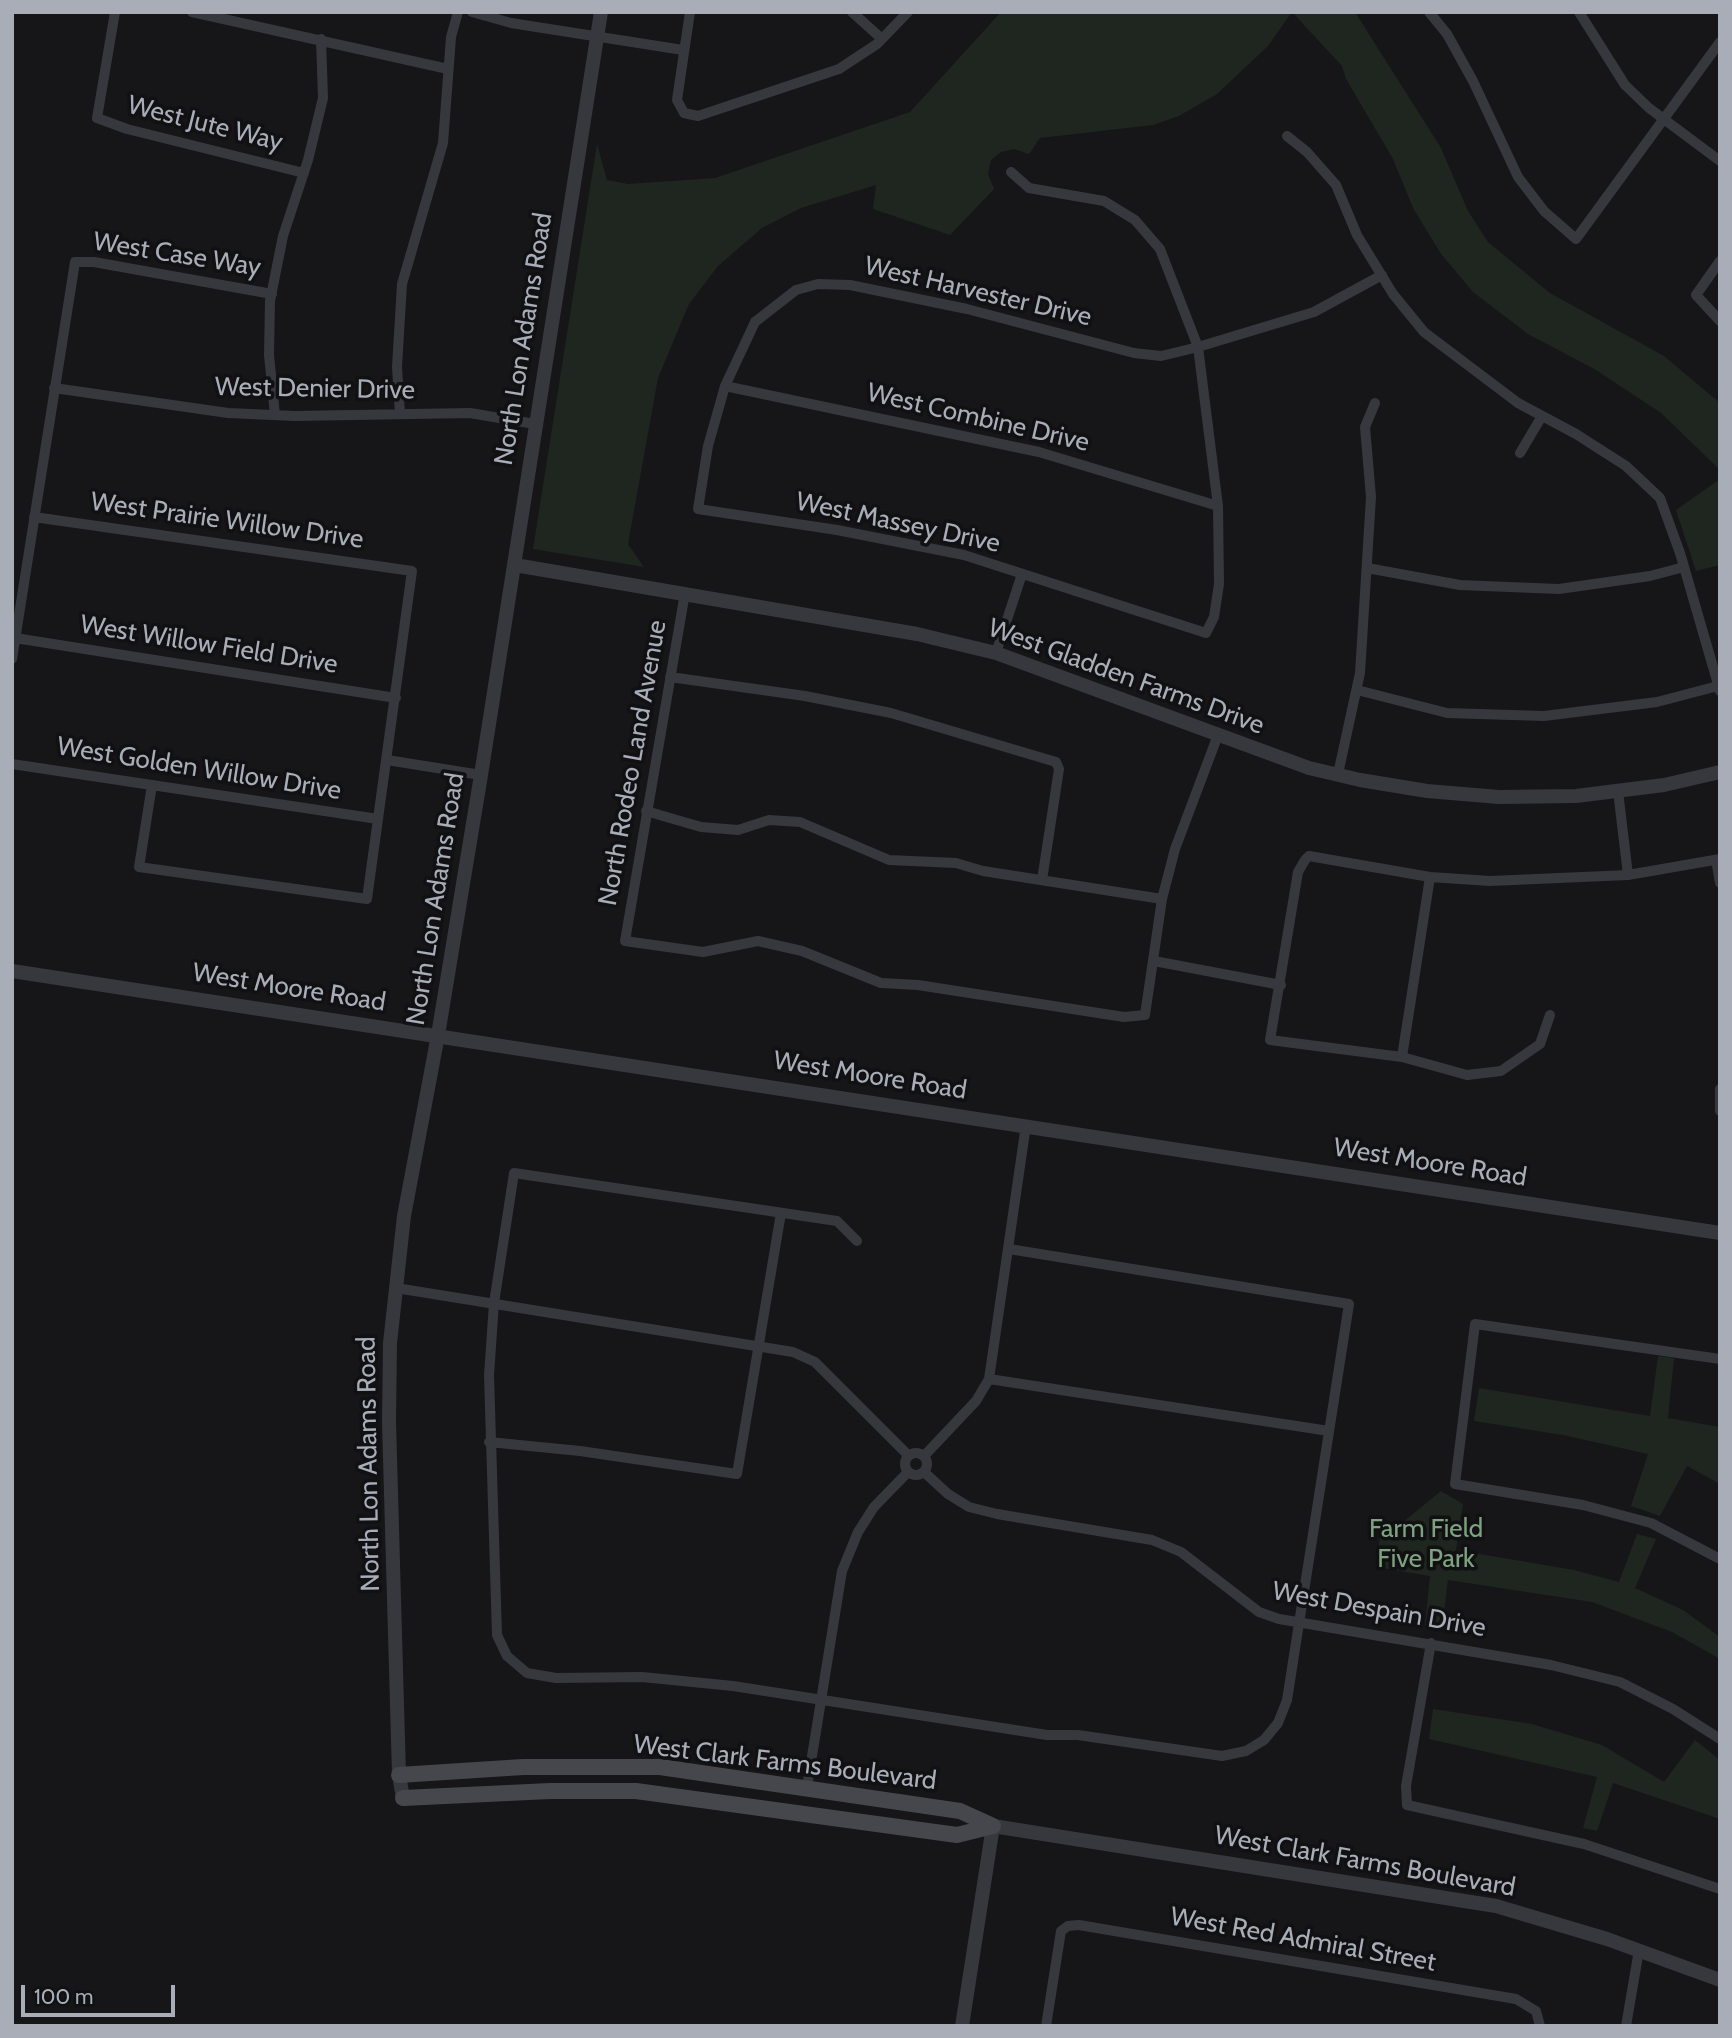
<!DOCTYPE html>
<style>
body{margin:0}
#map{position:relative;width:1732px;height:2038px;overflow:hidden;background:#161618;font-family:Cabin,sans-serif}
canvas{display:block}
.frame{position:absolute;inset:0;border:14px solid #a8adb8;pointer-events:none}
.scale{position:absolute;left:21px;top:1985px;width:154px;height:32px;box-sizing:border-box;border:4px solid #a8adb8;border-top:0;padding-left:9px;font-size:21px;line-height:24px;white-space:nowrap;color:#a8adb8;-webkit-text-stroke:5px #111113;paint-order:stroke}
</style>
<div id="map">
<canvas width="1732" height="2038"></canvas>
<div class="frame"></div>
<div class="scale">100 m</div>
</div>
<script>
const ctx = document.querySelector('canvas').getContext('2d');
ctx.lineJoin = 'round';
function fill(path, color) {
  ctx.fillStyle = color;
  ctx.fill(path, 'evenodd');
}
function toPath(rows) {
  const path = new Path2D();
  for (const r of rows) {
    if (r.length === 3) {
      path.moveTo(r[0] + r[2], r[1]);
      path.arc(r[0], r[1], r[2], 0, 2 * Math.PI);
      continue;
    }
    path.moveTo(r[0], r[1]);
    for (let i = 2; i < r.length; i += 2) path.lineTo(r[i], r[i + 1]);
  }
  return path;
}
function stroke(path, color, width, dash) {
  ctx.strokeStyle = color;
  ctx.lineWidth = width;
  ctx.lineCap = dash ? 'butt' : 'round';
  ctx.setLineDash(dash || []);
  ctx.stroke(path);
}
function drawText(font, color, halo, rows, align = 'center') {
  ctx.font = font + ' Cabin,sans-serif';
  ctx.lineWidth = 7;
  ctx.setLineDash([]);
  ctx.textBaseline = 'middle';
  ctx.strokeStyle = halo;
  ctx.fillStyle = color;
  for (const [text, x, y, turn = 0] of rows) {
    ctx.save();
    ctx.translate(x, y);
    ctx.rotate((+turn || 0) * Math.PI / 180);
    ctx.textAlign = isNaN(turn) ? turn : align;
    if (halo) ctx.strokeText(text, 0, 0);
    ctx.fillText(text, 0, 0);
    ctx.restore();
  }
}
const green = toPath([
 [1001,12,1355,12,1441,148,1468,211,1488,242,1550,293,1664,356,1720,403,1720,470,1661,413,1596,370,1528,334,1473,292,1441,254,1413,208,1393,159,1346,79,1342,66,1292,12,1268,46,1217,94,1179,116,1153,125,1040,138,1029,154,1014,149,1001,152,991,160,988,174,994,189,950,235,873,209,876,185,801,208,762,228,718,266,689,304,658,378,628,544,644,567,533,549,597,144,607,180,628,184,715,178,910,112],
 [1720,479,1720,565,1696,571,1676,510],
 [1658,1356,1674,1358,1668,1418,1720,1427,1720,1484,1687,1466,1660,1516,1631,1506,1648,1454,1563,1435,1474,1421,1479,1388,1650,1416],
 [1441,1491,1463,1504,1456,1550,1574,1570,1619,1582,1637,1534,1656,1539,1635,1588,1683,1610,1720,1637,1720,1659,1672,1632,1592,1602,1448,1580,1442,1628,1425,1626,1430,1576,1376,1567,1381,1529,1392,1531],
 [1433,1709,1532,1724,1602,1745,1664,1782,1695,1740,1720,1760,1720,1819,1613,1783,1597,1831,1583,1828,1597,1777,1429,1739]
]);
const minor = toPath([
 [115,12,97,118,127,129,304,173],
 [192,12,448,69],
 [472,12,511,23,683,50],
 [690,12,677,100,684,113,698,116,839,69,877,44,908,12],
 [852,12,882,39],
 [1429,12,1447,34,1473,81,1518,177,1544,211,1576,239,1720,42],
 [1579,12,1625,85,1649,108,1720,161],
 [1287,136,1307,152,1336,185,1357,235,1393,294,1424,332,1518,403,1576,434,1626,466,1660,498,1680,553,1720,691],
 [1011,172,1029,188,1104,201,1135,220,1160,249,1198,347,1218,506,1219,584,1214,617,1206,633,964,555,837,530,698,509,708,446,725,386,755,322,796,290,818,284,850,285,967,309,1134,353,1161,356,1186,350,1198,347,1314,312,1382,275],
 [1720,261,1696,295,1720,321],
 [725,386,1039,452,1218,506],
 [54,388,228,413,295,416,470,413,535,424],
 [400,414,397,367,402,284,443,143,451,37,458,12],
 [275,415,269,355,270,301,283,236,308,160,323,98,321,39],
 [1520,453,1542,416],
 [34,517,412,571,367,899,139,867,152,785],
 [1367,568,1460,585,1559,589,1650,576,1684,567],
 [685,593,625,941,703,952,758,941,802,951,881,983,918,985,1124,1017,1145,1015,1162,899,1175,849,1218,735],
 [15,638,396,698],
 [996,653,1022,574],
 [12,659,75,262,94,262,272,294],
 [670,677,805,696,891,713,1056,762,1059,769,1042,880],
 [1357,690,1447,713,1544,716,1657,702,1718,686],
 [387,760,481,775],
 [12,764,378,819],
 [1338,774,1360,673,1371,497,1365,427,1375,403],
 [1618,791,1628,875],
 [646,811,701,827,738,830,769,820,800,822,889,860,956,863,983,871,1162,899],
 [1716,860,1720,883],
 [1154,961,1281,985],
 [1550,1015,1540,1044,1501,1071,1467,1075,1402,1057,1270,1040,1298,872,1305,860,1309,856,1430,877,1490,881,1628,875,1720,859],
 [1402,1057,1430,877],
 [1720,1089,1720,1111],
 [857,1241,837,1221,514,1173,494,1303,489,1375,497,1635,507,1656,527,1673,556,1678,642,1677,733,1686,1047,1735,1078,1735,1222,1756,1246,1751,1264,1740,1278,1723,1287,1700,1349,1304,1009,1249],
 [396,1288,793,1352,815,1362,908,1455],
 [1720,1359,1475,1324,1455,1484,1583,1505,1651,1523,1720,1559],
 [989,1379,1329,1431],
 [489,1442,580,1451,737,1474,781,1213],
 [916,1464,11],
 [924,1456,976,1401,989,1379,1026,1125],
 [924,1472,948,1494,969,1507,997,1514,1152,1540,1181,1552,1259,1612,1279,1619,1551,1665,1620,1682,1673,1709,1720,1739],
 [1431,1643,1406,1786,1407,1805,1584,1844,1720,1889],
 [807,1787,842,1571,858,1532,874,1507,908,1472],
 [1046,2026,1061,1931,1068,1926,1079,1925,1516,1999,1536,2011,1540,2026],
 [1626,2026,1639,1950]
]);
const tertiary = toPath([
 [515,565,917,634,996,653,1309,768,1360,780,1427,791,1499,797,1576,796,1664,785,1720,772],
 [12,971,1720,1233],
 [403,1798,399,1775,389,1422,390,1343,404,1216,438,1035,481,775,601,12],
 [962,2026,993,1826,1496,1906,1607,1939,1720,1980]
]);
const secondary = toPath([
 [399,1775,523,1767,660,1767,960,1811,993,1826],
 [403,1798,550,1791,636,1791,957,1835,993,1826]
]);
const streetNames = [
 ["West Jute Way",205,124,14],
 ["West Case Way",177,255,9],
 ["West Harvester Drive",978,292,13],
 ["North Lon Adams Road",524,339,-81],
 ["West Denier Drive",315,389,1],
 ["West Combine Drive",978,418,13],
 ["West Prairie Willow Drive",227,521,8],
 ["West Massey Drive",898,523,12],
 ["West Willow Field Drive",209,645,9],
 ["West Gladden Farms Drive",1126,677,20],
 ["North Rodeo Land Avenue",633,763,-80],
 ["West Golden Willow Drive",199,769,9],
 ["North Lon Adams Road",436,899,-81],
 ["West Moore Road",289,988,9],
 ["West Moore Road",870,1076,9],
 ["West Moore Road",1430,1163,9],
 ["North Lon Adams Road",369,1464,-91],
 ["West Despain Drive",1379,1610,10],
 ["West Clark Farms Boulevard",785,1763,7],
 ["West Clark Farms Boulevard",1365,1862,10],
 ["West Red Admiral Street",1303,1940,10]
];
const parkNames = [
 ["Farm Field",1426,1529],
 ["Five Park",1426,1559]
];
fill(green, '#1e261f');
stroke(minor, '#37383d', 10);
stroke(tertiary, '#37383d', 14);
stroke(secondary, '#45474d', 16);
drawText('26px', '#a8adb8', '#111113', streetNames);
drawText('26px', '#7fa381', '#111113', parkNames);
</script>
